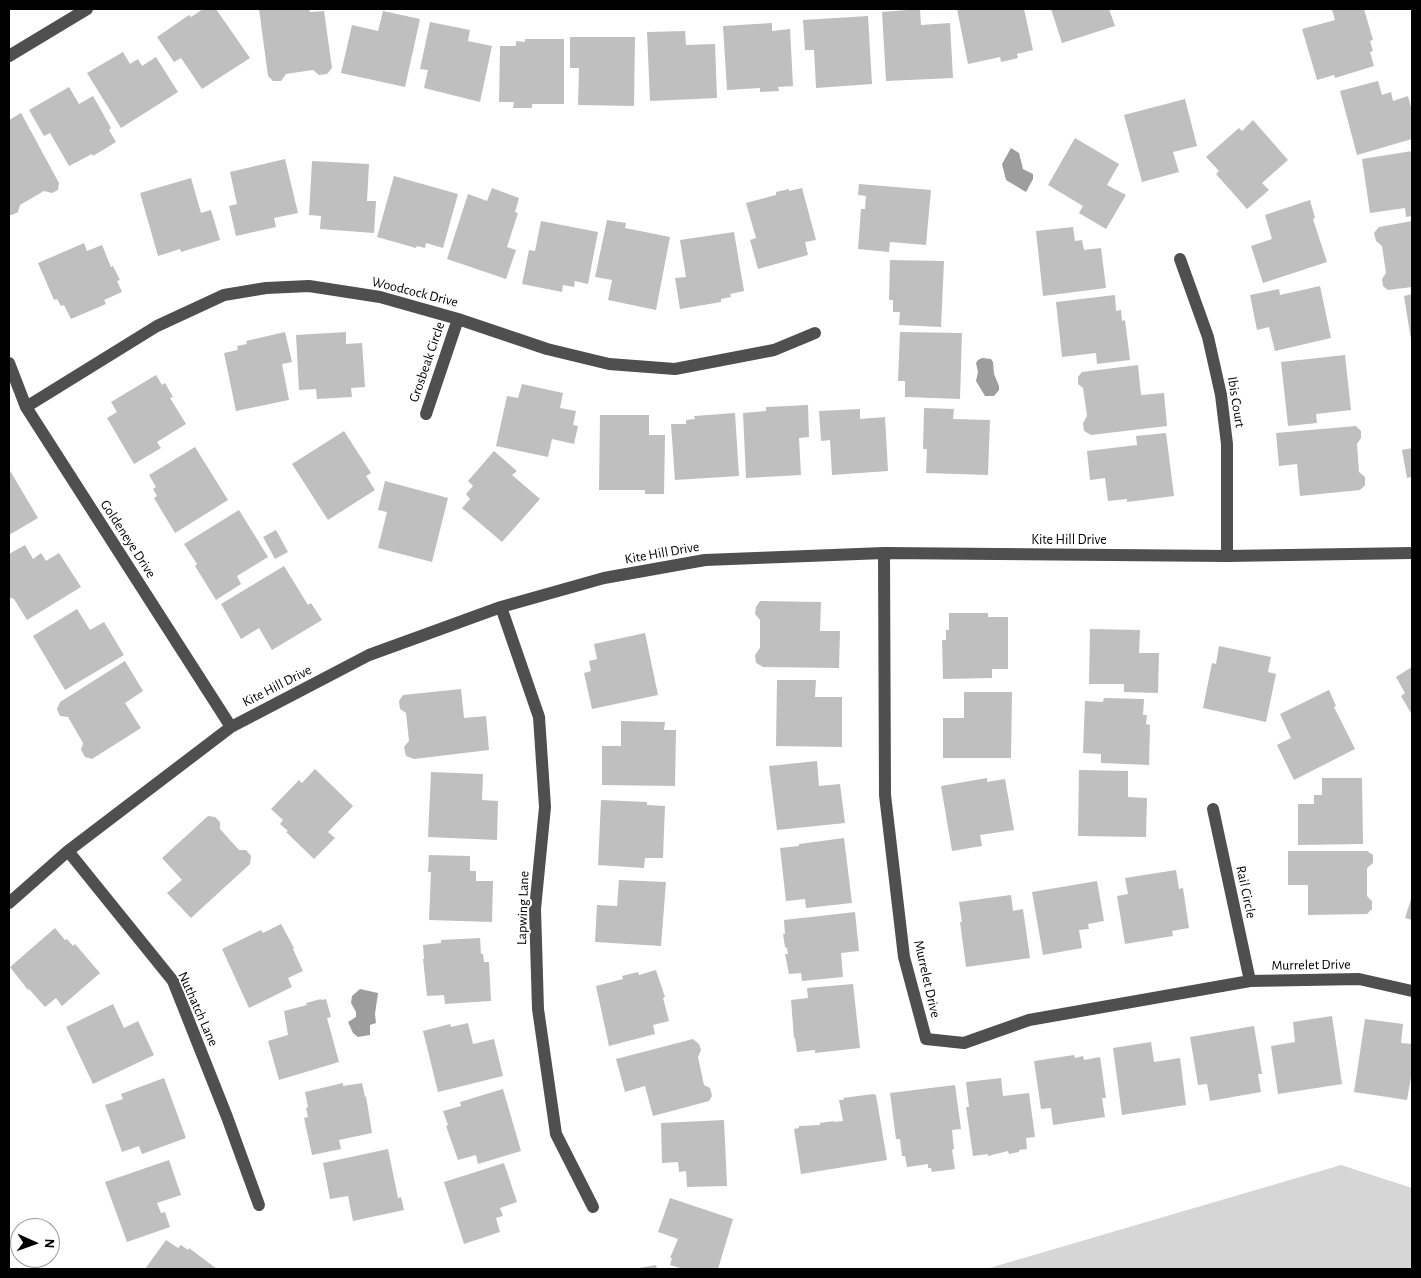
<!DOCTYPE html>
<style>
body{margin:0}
#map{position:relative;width:1421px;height:1278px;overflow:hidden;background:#fff;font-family:"Alegreya Sans",sans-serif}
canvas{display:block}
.frame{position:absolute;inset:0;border:10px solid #000;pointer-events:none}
.north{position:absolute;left:10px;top:1218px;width:50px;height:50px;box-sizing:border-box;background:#fff;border:1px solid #999;border-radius:50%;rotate:92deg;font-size:14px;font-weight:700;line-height:20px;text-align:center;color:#000}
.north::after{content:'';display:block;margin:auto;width:18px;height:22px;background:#000;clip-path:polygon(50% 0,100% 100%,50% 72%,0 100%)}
</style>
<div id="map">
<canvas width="1421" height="1278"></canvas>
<div class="frame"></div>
<div class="north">N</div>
</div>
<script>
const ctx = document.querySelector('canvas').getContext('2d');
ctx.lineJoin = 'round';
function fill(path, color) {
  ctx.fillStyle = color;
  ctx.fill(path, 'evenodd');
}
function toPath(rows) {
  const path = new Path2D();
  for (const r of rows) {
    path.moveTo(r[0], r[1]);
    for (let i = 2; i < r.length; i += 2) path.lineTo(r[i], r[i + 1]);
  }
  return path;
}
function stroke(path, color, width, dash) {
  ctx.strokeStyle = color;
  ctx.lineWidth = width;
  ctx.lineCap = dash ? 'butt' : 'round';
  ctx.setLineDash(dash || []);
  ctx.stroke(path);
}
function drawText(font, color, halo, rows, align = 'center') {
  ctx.font = font + ' "Alegreya Sans",sans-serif';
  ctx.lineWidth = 4;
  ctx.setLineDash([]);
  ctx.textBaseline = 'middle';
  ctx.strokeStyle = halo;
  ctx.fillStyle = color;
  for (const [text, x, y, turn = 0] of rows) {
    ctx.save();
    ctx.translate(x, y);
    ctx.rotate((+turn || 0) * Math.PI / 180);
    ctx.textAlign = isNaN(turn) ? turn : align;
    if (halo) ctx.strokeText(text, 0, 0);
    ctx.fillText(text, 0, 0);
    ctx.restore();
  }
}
const green = toPath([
 [1341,1165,1412,1188,1412,1269,986,1269]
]);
const water = toPath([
 [1011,148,1019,153,1023,169,1033,174,1033,179,1026,192,1006,180,1002,164],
 [982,358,991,359,993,362,994,374,999,386,999,390,994,396,985,396,976,381,978,372,976,363,978,360],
 [360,989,378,993,375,1014,376,1023,370,1025,370,1035,358,1037,353,1033,348,1022,356,1017,356,1012,351,1003,352,996]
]);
const building = toPath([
 [203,9,216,9,250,58,202,89,181,58,174,62,157,37,189,15,191,17],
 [259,9,309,9,310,12,324,11,332,68,327,74,319,75,313,70,286,74,281,81,273,81,268,76],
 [920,9,921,25,950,23,953,78,886,81,882,12],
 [957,9,1024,9,1033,50,1017,54,1018,58,1001,62,1000,57,968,64],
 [1051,9,1109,9,1115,26,1062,43],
 [1337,9,1364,9,1373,40,1370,41,1373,51,1370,52,1374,66,1335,78,1334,75,1317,80,1302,29,1335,20,1332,10],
 [383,11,420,19,405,87,341,73,352,25,378,31],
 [868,16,872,84,816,88,814,50,805,50,803,20],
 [430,22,470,30,468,41,492,46,480,102,424,88,428,70,420,69],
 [772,23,772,31,790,29,793,86,778,87,779,91,760,92,760,88,727,90,723,26],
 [685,31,686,45,715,44,717,98,650,101,647,32],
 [570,37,635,37,634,106,578,105,579,68,570,68],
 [525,39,564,39,564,104,532,104,532,108,513,108,514,102,499,102,500,46,516,46,516,41,525,42],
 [123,52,130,64,138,59,142,66,156,57,178,92,121,128,87,73],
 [1378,81,1382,95,1391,92,1393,101,1408,96,1412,111,1412,139,1357,155,1340,91],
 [69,87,79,104,93,96,111,128,109,130,116,142,93,156,92,154,69,166,50,133,44,136,29,110],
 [1185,99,1197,146,1173,152,1179,172,1142,182,1124,115],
 [21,113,59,183,58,190,52,193,44,191,20,205,18,212,12,215,9,215,9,120],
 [1253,120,1288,160,1262,183,1269,190,1247,209,1216,174,1219,171,1206,157,1239,128,1242,131],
 [1075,138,1119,164,1107,185,1126,195,1106,229,1079,213,1083,206,1048,185],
 [1412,151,1412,216,1406,217,1405,208,1370,213,1362,159],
 [285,159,298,213,274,218,276,227,236,236,229,206,237,204,230,172],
 [312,161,369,164,367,201,376,201,374,233,320,229,321,216,309,215],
 [394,176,458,194,443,248,426,243,425,248,417,246,416,248,377,237],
 [191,178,201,213,211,210,220,240,181,252,180,249,158,256,140,193],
 [859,184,931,190,926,245,890,242,889,252,858,249,861,209,865,209,866,196,858,195],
 [492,188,519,198,515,212,518,213,507,247,516,250,506,279,447,259,468,194,487,201],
 [802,188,816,240,805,242,808,255,758,269,750,240,756,238,746,203,776,195,776,192,789,189,789,191],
 [1310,200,1315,218,1313,219,1327,262,1263,283,1251,246,1272,239,1265,215],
 [607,220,626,223,625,228,670,237,656,310,608,300,612,280,595,277],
 [541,221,598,232,588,284,575,281,574,287,563,285,562,292,522,284,529,250,535,251],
 [1412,221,1412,287,1388,290,1383,286,1382,279,1386,273,1382,246,1376,241,1374,233,1379,227],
 [1073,227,1075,241,1082,240,1084,250,1101,248,1106,288,1043,296,1036,231],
 [734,232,744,291,730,294,731,297,721,299,721,302,680,309,675,278,686,277,680,240],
 [84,243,87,251,102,245,111,267,113,266,120,280,117,281,122,292,104,300,106,304,71,319,64,305,61,306,57,299,54,300,38,263],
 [890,260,944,261,941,327,899,325,900,312,893,312,893,300,889,300],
 [1320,286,1331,338,1275,351,1269,327,1257,330,1250,295,1279,289,1280,295],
 [1412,294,1412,340,1411,340,1404,296],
 [1115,295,1116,311,1121,310,1122,321,1125,320,1130,360,1097,364,1096,353,1062,357,1056,302],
 [285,332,292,362,282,364,289,400,236,411,224,353,238,350,237,346,247,344,246,341],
 [346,332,346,344,362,343,365,387,351,388,352,397,317,399,316,389,299,390,296,335],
 [900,332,962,333,960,399,905,397,905,381,898,381],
 [1345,355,1351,410,1316,414,1317,423,1288,426,1281,362],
 [1138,365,1141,395,1164,393,1167,426,1091,435,1084,431,1083,423,1087,416,1083,388,1078,384,1078,377,1082,372],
 [156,375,162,385,165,383,173,397,170,398,186,424,157,442,161,448,134,464,107,418,117,412,111,402],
 [522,384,563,393,560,408,576,411,573,425,578,426,574,444,552,439,548,457,496,446,507,396,518,398],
 [808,405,809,437,799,438,801,475,746,478,743,413,766,411,766,407],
 [924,408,954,409,953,419,990,420,988,475,926,473,927,449,923,449],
 [860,409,860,419,885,417,888,471,832,475,830,440,821,441,819,411],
 [735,413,739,476,675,480,671,424,686,424,686,420,695,419,694,416],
 [600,415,649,415,649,435,665,435,664,494,645,494,645,490,599,490],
 [1356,426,1361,431,1361,438,1357,444,1359,472,1365,477,1365,485,1360,490,1300,496,1297,464,1279,466,1276,433],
 [344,431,371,473,366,476,375,490,328,520,292,464],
 [1166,433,1174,496,1127,502,1127,499,1108,501,1105,478,1090,480,1087,451,1137,445,1136,436],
 [195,447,228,500,175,533,154,498,157,496,153,489,156,487,149,475],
 [1412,448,1412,477,1407,478,1402,450],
 [494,451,517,471,512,475,540,499,502,542,462,508,470,499,466,494,473,486,468,481],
 [9,469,38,518,9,535],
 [385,481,448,498,432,562,378,548,387,512,378,510],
 [239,510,268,557,237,576,241,584,216,600,195,566,197,564,184,544],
 [276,530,288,552,275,559,263,537],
 [25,545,33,559,41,553,46,561,59,553,81,587,27,620,14,599,9,597,9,554],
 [284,566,308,605,311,603,322,620,272,650,259,628,241,639,221,604],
 [760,601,821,602,820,631,840,631,839,668,763,667,756,663,755,655,760,648,760,620,755,614,756,607],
 [77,609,90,630,104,622,124,655,65,690,33,636],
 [949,613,988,613,988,617,1008,617,1008,669,992,669,992,678,943,679,942,640,946,640,946,630,949,630],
 [1090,629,1140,630,1139,653,1159,653,1158,693,1124,692,1124,684,1089,684],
 [645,633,658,695,592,709,584,673,591,671,589,661,597,659,594,644],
 [1219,646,1271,657,1268,672,1276,674,1266,722,1203,708,1212,663,1216,664],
 [125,661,143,691,125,703,141,728,92,759,85,757,81,750,83,743,68,717,60,716,57,709,60,702],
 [1412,667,1412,715,1401,696,1405,693,1396,677],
 [777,680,816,680,815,697,842,697,842,747,776,746],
 [461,689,464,718,486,716,489,750,414,759,406,756,404,747,409,741,406,713,400,709,399,701,403,695],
 [1329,690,1336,706,1334,707,1355,749,1294,780,1277,745,1291,738,1280,714],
 [964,692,1012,692,1011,758,943,758,943,718,964,718],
 [1104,698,1144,699,1143,715,1147,715,1146,724,1150,725,1149,765,1101,763,1101,754,1083,753,1085,701,1103,702],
 [621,721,665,722,664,730,676,730,675,786,602,785,602,746,621,746],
 [817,761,819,786,840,784,845,823,777,830,769,766],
 [315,769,353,806,328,832,335,838,314,859,286,832,288,831,280,824,283,820,271,809,299,780,302,783],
 [1079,770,1128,771,1128,797,1147,798,1146,837,1078,836],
 [431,772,483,774,482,800,498,801,497,840,428,837],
 [987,778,987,782,1005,779,1014,830,980,835,982,846,952,851,941,786],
 [1322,778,1362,778,1363,844,1298,845,1298,804,1314,804,1314,795,1322,795],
 [601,800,647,802,647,805,665,806,663,858,645,858,644,868,598,865],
 [208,816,215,817,220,822,220,829,239,850,246,850,251,856,250,864,191,918,167,893,182,880,162,858],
 [844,838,852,903,806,908,805,899,786,901,780,848,799,846,799,844],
 [1288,851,1367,851,1373,855,1373,863,1367,868,1367,896,1372,901,1372,909,1367,914,1308,915,1308,885,1288,885],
 [429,855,470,856,470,871,476,871,476,881,493,881,492,922,429,920,431,872,428,872],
 [1176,870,1179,889,1183,888,1189,928,1172,931,1173,936,1125,944,1117,896,1128,894,1125,878],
 [619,880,666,882,661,946,595,942,597,905,617,906],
 [1097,881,1104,921,1088,924,1089,929,1079,930,1082,948,1043,955,1032,892],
 [1011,895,1013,911,1023,909,1030,958,966,967,960,922,962,922,959,902],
 [1412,896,1412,920,1405,918],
 [855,912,859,951,841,953,843,977,802,981,801,973,789,974,785,954,788,954,787,948,785,947,783,934,785,934,784,920],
 [281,924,294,948,293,949,303,971,288,978,292,987,249,1008,222,949,261,930,263,933],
 [55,928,65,940,67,939,73,946,75,944,100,973,62,1006,56,998,45,1007,29,989,28,990,10,967],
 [480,938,481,954,483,954,484,962,489,962,491,1001,445,1004,444,995,427,996,423,959,424,959,423,945,441,943,441,940],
 [656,970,665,997,663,998,669,1021,653,1025,655,1034,609,1046,596,986,623,979,622,976,638,972,639,975],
 [853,984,860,1048,815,1053,815,1050,797,1052,795,1038,794,1038,791,1000,808,998,807,988],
 [321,999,321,1000,326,999,331,1017,327,1018,339,1062,279,1080,268,1041,288,1035,284,1011,307,1005,306,1003],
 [113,1004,124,1028,138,1021,154,1055,93,1084,66,1027],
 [1332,1016,1342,1084,1278,1094,1271,1046,1295,1042,1293,1022],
 [1365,1019,1403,1024,1401,1043,1412,1044,1412,1078,1411,1077,1407,1100,1354,1092],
 [468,1023,473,1044,494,1039,503,1076,438,1092,423,1031,450,1024,451,1027],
 [1254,1026,1262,1074,1258,1074,1261,1092,1210,1101,1207,1084,1198,1085,1190,1037],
 [693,1039,699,1044,701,1050,698,1057,704,1085,710,1088,712,1096,709,1101,653,1116,645,1086,625,1092,616,1059],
 [1151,1042,1154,1062,1180,1058,1186,1105,1122,1115,1113,1048],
 [1074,1055,1075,1058,1083,1056,1084,1060,1100,1057,1106,1098,1102,1098,1105,1117,1053,1125,1051,1108,1041,1109,1034,1061],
 [164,1078,186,1138,142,1154,139,1146,122,1152,105,1105,123,1099,121,1094],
 [1001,1078,1003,1096,1029,1093,1035,1137,1026,1138,1027,1149,1019,1150,1019,1152,1009,1154,1008,1151,988,1156,988,1154,973,1156,966,1107,969,1107,966,1082],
 [343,1083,343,1086,362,1083,365,1097,366,1096,372,1133,339,1140,341,1149,312,1155,304,1118,308,1117,306,1108,308,1107,305,1092],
 [955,1085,961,1129,952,1130,954,1149,952,1150,955,1169,932,1172,931,1168,928,1168,928,1164,907,1167,905,1156,902,1156,900,1139,896,1139,890,1093],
 [503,1089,521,1151,478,1164,476,1155,458,1160,446,1126,448,1125,443,1111,461,1106,460,1102],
 [873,1094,876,1095,887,1160,801,1174,794,1129,799,1128,799,1126,820,1125,820,1123,834,1121,834,1122,843,1121,839,1100,844,1100,843,1098],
 [724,1120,727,1186,687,1187,686,1171,679,1172,678,1162,662,1163,661,1123],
 [388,1149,398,1198,401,1197,404,1210,353,1221,348,1196,330,1199,323,1163],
 [169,1160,181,1195,157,1203,161,1213,165,1212,170,1227,127,1242,105,1182],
 [504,1163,517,1202,500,1208,503,1216,496,1218,500,1232,464,1244,444,1182],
 [670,1198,733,1219,718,1269,684,1269,670,1265,672,1258,670,1258,678,1239,658,1232],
 [166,1240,178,1248,181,1245,188,1250,189,1248,217,1269,145,1269],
 [656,1265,657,1269,639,1269,639,1268]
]);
const minor = toPath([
 [9,56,87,9],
 [1180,259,1208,337,1221,395,1227,444,1227,556],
 [9,363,26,407,231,727],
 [26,407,157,326,224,295,266,288,309,286,380,297,458,319,547,349,609,364,675,369,774,350,815,333],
 [426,414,458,319],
 [884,553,885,795,904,957,926,1039,964,1043,1029,1020,1250,981,1359,979,1412,991],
 [501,607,539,717,545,807,535,909,538,1009,556,1134,593,1207],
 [1213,809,1250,981],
 [68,851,173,981,227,1117,259,1205],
 [9,903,68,851,231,727,369,655,501,607,604,578,705,560,884,553,1227,556,1412,553]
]);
const streetNames = [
 ["Woodcock Drive",415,292,14],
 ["Grosbeak Circle",427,362,-71],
 ["Ibis Court",1236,402,81],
 ["Goldeneye Drive",128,539,57],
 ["Kite Hill Drive",1069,540],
 ["Kite Hill Drive",662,553,-10],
 ["Kite Hill Drive",277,686,-27],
 ["Rail Circle",1246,892,78],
 ["Lapwing Lane",523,908,-88],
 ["Murrelet Drive",1311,965,-1],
 ["Murrelet Drive",927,979,77],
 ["Nuthatch Lane",198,1009,66]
];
fill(green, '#d6d6d6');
fill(water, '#9d9d9d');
fill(building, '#bfbfbf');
stroke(minor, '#4f4f4f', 12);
drawText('14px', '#000', '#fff', streetNames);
</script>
